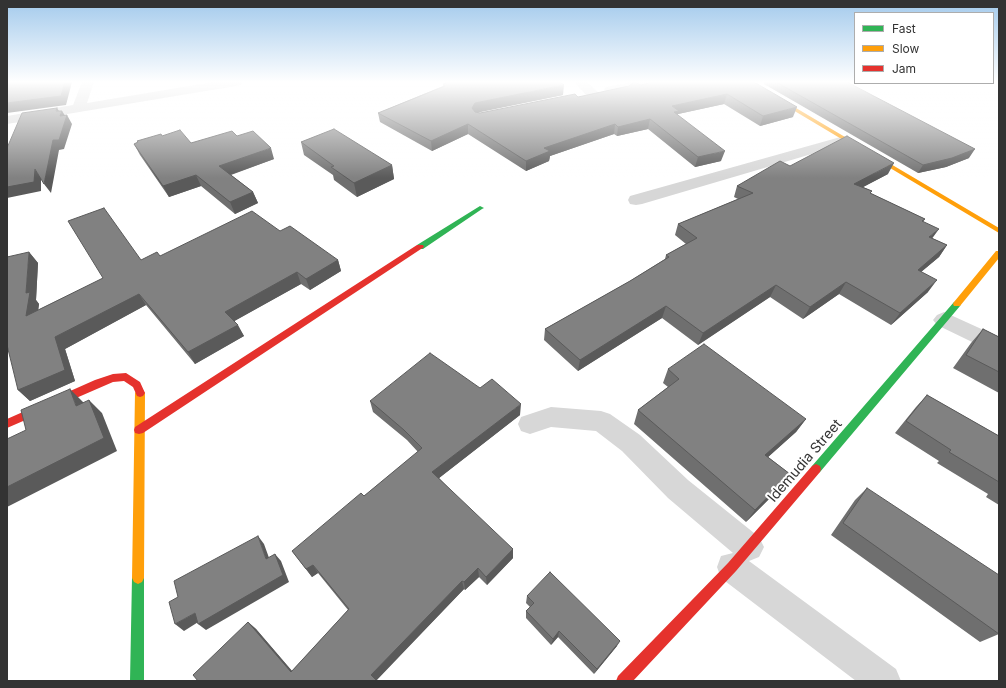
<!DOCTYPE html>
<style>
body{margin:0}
#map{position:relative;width:1006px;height:688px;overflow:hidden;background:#fff;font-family:Inter,sans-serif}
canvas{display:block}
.frame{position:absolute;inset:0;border:8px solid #333;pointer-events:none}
.legend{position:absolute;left:854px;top:12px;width:140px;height:72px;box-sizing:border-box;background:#fff;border:1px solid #adadad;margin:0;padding:5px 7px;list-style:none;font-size:12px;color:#333}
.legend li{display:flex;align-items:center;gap:8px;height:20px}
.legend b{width:20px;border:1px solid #adadad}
</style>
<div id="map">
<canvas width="1006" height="688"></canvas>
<div class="frame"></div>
<ul class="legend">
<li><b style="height:5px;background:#30b455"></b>Fast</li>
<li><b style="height:5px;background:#ff9f0a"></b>Slow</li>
<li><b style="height:5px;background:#e5322d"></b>Jam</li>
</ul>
</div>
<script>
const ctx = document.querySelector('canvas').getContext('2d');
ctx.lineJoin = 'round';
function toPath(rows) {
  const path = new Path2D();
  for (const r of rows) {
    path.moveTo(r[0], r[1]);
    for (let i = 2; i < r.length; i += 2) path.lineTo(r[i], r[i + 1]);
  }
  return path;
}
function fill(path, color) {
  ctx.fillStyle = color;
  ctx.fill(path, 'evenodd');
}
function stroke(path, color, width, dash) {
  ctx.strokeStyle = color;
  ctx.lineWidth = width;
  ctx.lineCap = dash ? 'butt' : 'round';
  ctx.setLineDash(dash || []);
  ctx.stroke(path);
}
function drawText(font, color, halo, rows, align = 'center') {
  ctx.font = font + ' Inter,sans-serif';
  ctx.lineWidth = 4;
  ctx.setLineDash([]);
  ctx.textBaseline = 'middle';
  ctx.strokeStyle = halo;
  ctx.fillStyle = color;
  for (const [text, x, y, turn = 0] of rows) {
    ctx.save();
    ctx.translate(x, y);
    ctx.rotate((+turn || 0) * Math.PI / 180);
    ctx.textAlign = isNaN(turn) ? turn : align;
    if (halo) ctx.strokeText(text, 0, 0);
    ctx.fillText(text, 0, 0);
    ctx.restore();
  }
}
const street = toPath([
 [82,82,94,82,87,103,213,82,242,82,241,85,236,86,7,124,7,116,73,105,82,82],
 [574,82,587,82,600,94,598,97,588,97,574,82],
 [632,82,657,82,656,85,611,94,606,93,604,90,606,87,632,82],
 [844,136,849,137,851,140,849,143,642,204,636,205,630,204,628,200,630,196,844,136],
 [944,312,999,337,999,355,937,325,933,320,937,315,944,312],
 [551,407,601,411,610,414,640,435,688,480,759,537,764,547,759,557,749,561,896,669,901,681,856,681,721,578,717,567,721,556,733,553,668,498,622,451,596,431,551,427,530,434,521,431,518,424,521,417,551,407]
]);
const fast = toPath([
 [480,206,484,208,482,209,423,249,417,249,417,245,480,206],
 [957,301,961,304,960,306,820,472,816,474,812,472,811,469,812,466,954,302,957,301],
 [138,572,142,574,144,578,144,681,130,681,132,578,134,574,138,572]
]);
const slow = toPath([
 [746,82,752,82,999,228,999,233,746,82],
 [996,251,999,251,999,258,960,306,954,306,953,304,954,302,996,251],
 [140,389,143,390,145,393,144,578,142,582,138,584,134,582,132,578,135,393,137,390,140,389]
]);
const jam = toPath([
 [417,245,423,245,424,247,143,433,139,434,135,433,134,430,135,427,417,245],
 [126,373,140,382,145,393,143,396,140,397,137,396,133,387,124,381,113,382,7,428,7,419,95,380,113,374,126,373],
 [816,464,820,466,821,469,820,472,736,571,633,681,616,681,618,676,728,563,812,466,816,464]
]);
const wall = toPath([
 [661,82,754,82,793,117,760,126,724,104,678,114,678,115,721,161,695,167,648,129,617,136,614,134,550,156,549,161,526,171,468,134,432,151,380,122,378,113,443,86,443,84,563,95,477,112,480,113,578,97,641,85],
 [765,82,847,82,969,158,946,167,918,173,764,84],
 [162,136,191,143,237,136,274,159,231,175,253,192,258,203,235,214,201,186,169,197,140,155,134,144],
 [301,142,392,165,394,179,357,197,334,180,333,175,304,155],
 [790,166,888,174,863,187,872,191,870,193,925,219,923,222,932,238,947,245,939,257,921,272,928,292,891,325,839,294,803,319,770,297,698,345,662,318,578,371,544,340,545,329,630,281,665,259,666,255,686,244,675,235,678,224,738,199,734,197,737,186],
 [280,231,338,260,341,271,310,290,301,284,234,321,244,336,195,364,146,305,65,349,75,381,30,401,18,390,29,252,38,263,36,300,39,304,38,310,141,260],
 [983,329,999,337,999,393,953,368,971,343],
 [668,369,806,419,796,432,768,457,790,474,781,487,746,522,634,424,638,410,668,387,663,383],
 [480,388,520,415,439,478,513,558,487,585,479,577,465,590,464,589,376,680,198,681,248,622,256,629,292,671,348,610,318,573,312,577,292,551,364,496,418,452,407,440,373,412,370,401],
 [927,395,999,436,999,505,986,497,988,494,937,463,939,461,895,433,916,407],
 [867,488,999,634,980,642,831,535,855,500],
 [527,596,617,646,594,674,558,637,551,645,526,618,526,611,530,607,526,603]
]);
const shadedWall = toPath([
 [65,82,72,82,66,105,7,113,7,103],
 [564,85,563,95,476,113,472,108,475,103],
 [727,94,724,104,678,114,676,121,672,106],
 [797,107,793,117,760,126,763,116],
 [57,108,61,114,62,111,66,117,67,115,72,124,64,149,59,150,51,193,44,184],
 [650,119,648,129,617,136,618,127],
 [468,124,468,134,432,151,431,141],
 [615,124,614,134,550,156,549,161,526,171,526,161,544,148],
 [271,148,274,159,224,177,219,166],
 [975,149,969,158,946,167,918,173,923,165],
 [725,151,721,161,695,167,698,157],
 [894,163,888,174,848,195,854,184],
 [392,165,394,179,357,197,354,183],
 [35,169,41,178,41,191,7,198,7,187],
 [196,175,201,186,169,197,163,186],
 [253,192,258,203,235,214,230,202],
 [939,229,931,240,929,237],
 [947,245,939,257,909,282,918,270],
 [29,252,38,263,36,300,39,304,36,328,26,316,26,293],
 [338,260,341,271,310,290,306,279],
 [297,272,301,284,231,323,225,312],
 [937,280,928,292,891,325,900,313],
 [846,282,839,294,803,319,810,307],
 [776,285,770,297,698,345,703,333],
 [139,294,146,305,65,349,75,381,30,401,18,390,55,337],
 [666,306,662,318,578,371,580,360],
 [238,325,244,336,195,364,188,352],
 [70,389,83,402,88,420,76,406],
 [89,400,102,413,117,451,7,507,7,487],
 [521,404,520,415,434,482,432,472],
 [806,419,796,432,757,467,765,455],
 [790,474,781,487,746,522,755,510],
 [258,536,264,544,272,566,266,559],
 [513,549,513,558,487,585,486,577],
 [275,554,281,561,289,582,206,630,198,624],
 [313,565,318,573,312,577,306,569],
 [478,568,479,577,465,590,464,582],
 [462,581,464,589,376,681,371,675],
 [195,613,203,619,184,631,175,624],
 [248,622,256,629,298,678,291,672],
 [559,631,558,637,551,645,553,639],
 [620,641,617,646,594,674,597,669]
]);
const building = toPath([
 [7,82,65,82,61,96,7,103,7,82],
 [450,82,560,82,564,85,475,103,472,108,475,112,480,113,575,94,578,97,629,86,634,82,641,85,652,82,754,82,797,107,763,116,727,94,672,106,679,111,674,112,725,151,698,157,650,119,618,127,615,124,544,148,550,151,526,161,468,124,431,141,378,113,445,86,443,84,450,82],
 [776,82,847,82,975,149,952,158,923,165,776,82],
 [57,108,56,111,62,111,60,116,67,115,59,140,53,140,44,184,35,169,34,182,7,187,7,148,22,113,57,108],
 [334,129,392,165,354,183,331,167,334,166,301,142,334,129],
 [180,130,191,143,232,131,237,136,253,131,271,148,219,166,253,192,230,202,196,175,163,186,134,144,138,142,137,141,161,134,162,136,180,130],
 [847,136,894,163,854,184,872,191,870,193,925,219,922,221,939,229,929,237,947,245,918,270,937,280,900,313,846,282,810,307,776,285,703,333,666,306,580,360,545,329,630,281,669,257,666,255,697,238,678,224,753,193,737,186,780,161,790,166,847,136],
 [104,208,141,260,157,252,160,256,252,211,280,231,290,226,338,260,306,279,297,272,225,312,238,325,188,352,139,294,55,337,65,370,18,390,7,345,7,257,29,252,26,293,30,292,26,316,103,278,68,221,104,208],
 [983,329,999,337,999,372,966,355,983,329],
 [704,344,806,419,765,455,790,474,755,510,638,410,679,379,668,369,704,344],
 [430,353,480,388,492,379,521,404,432,472,513,549,486,577,478,568,464,582,462,581,371,675,377,681,198,681,193,675,248,622,291,672,349,609,313,565,306,569,292,551,361,493,364,496,422,448,404,430,370,401,430,353],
 [70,389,76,406,89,400,104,438,7,487,7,439,26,430,21,410,70,389],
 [927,395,999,436,999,482,949,452,951,450,906,421,927,395],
 [867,488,999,575,999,634,843,523,867,488],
 [258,536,266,559,275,554,283,575,198,624,195,613,175,624,169,602,178,597,174,581,258,536],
 [550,572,620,641,597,669,559,631,553,639,526,611,534,603,527,596,550,572]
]);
const nearStreetnames = [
 ["Idemudia Street",805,461,-49]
];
fill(street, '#d7d7d7');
fill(fast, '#30b455');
fill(slow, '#ff9f0a');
fill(jam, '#e5322d');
fill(wall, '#6f6f6f');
fill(shadedWall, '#5a5a5a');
fill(building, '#818181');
stroke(building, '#5a5a5a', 1);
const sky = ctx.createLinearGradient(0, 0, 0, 178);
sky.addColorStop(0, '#a3caec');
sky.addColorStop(0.46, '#fff');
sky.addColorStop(1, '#ffffff00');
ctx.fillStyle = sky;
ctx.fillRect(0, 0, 1006, 178);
drawText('14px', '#333', '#fff', nearStreetnames);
</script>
